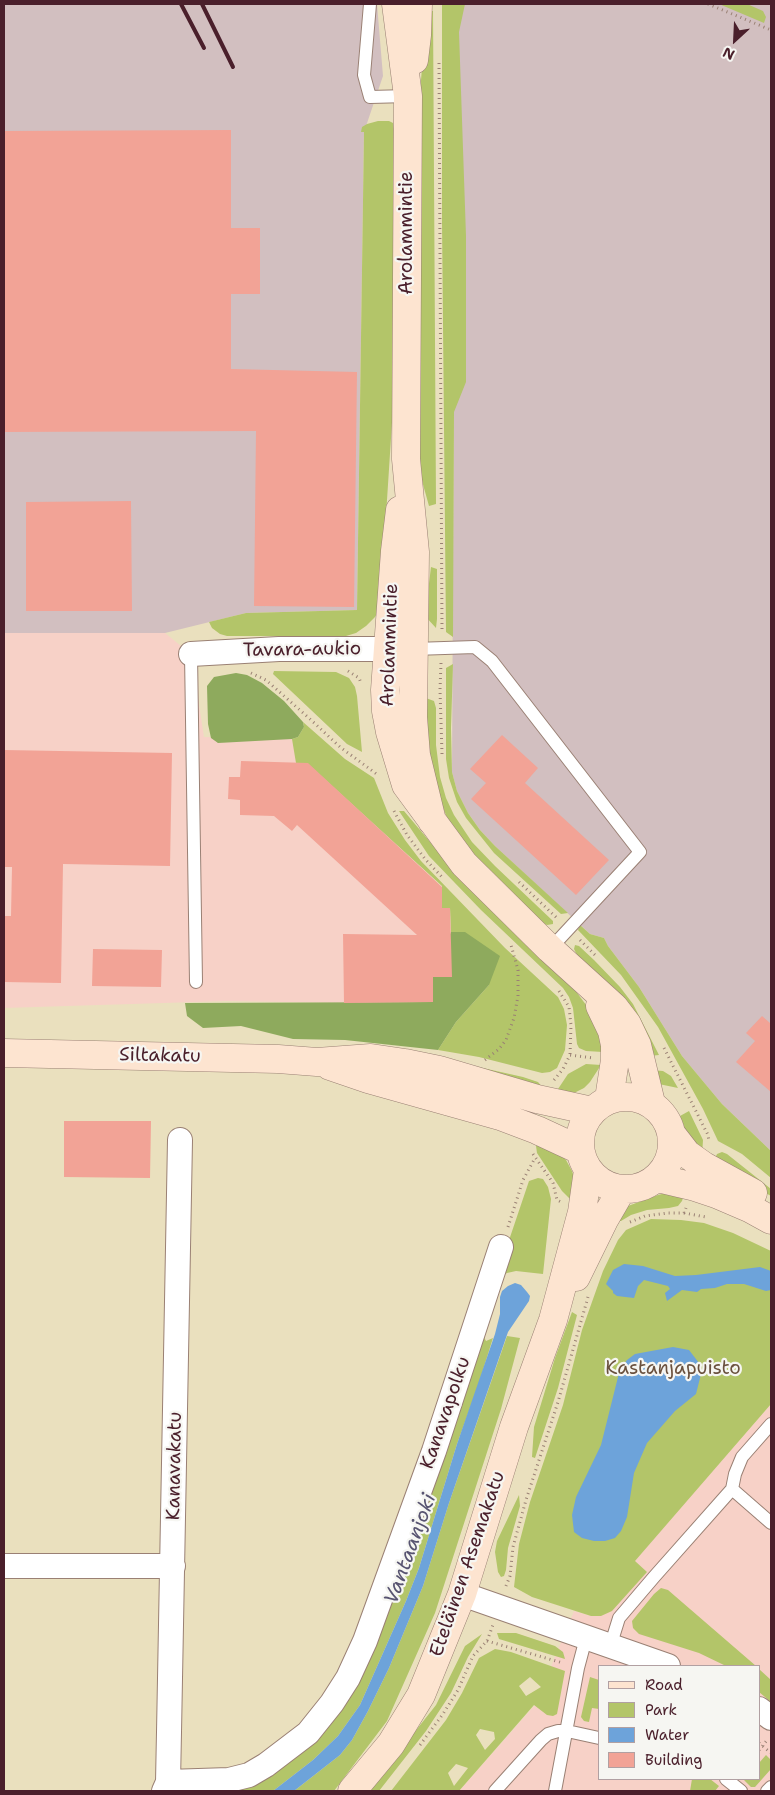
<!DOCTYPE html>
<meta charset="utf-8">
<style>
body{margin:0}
#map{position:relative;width:775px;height:1795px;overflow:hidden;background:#eae0be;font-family:"Shantell Sans",sans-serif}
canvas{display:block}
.frame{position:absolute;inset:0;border:5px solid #4a1f2b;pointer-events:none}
.legend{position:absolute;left:598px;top:1665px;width:162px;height:115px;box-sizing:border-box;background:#f6f6f2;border:1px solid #b1a0a2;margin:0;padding:6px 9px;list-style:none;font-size:15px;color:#4a1f2b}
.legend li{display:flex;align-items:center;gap:10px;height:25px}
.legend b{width:25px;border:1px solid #b1a0a2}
.north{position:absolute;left:710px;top:15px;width:50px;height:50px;-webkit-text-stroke:4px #f6f6f2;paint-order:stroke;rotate:205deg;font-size:14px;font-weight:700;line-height:20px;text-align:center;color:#4a1f2b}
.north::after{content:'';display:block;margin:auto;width:18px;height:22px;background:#4a1f2b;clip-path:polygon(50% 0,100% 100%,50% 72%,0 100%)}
</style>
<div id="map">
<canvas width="775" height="1795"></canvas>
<div class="frame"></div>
<ul class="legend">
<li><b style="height:6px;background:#fde4d0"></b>Road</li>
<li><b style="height:14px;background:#b3c569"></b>Park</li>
<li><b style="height:14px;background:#6da3da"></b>Water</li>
<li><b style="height:14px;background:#f2a396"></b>Building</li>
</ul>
<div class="north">N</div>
</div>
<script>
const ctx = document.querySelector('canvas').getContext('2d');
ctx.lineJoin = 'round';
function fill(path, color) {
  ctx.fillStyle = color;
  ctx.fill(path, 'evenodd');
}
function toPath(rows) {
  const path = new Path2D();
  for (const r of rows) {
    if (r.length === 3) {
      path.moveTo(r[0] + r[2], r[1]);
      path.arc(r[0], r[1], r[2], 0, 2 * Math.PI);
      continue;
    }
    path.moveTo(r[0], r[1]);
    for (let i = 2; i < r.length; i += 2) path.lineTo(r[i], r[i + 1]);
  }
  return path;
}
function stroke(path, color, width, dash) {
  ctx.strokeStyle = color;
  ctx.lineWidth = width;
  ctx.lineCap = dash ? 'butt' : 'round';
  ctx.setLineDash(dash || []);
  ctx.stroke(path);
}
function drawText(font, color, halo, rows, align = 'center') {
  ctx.font = font + ' "Shantell Sans",sans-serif';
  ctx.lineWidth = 4.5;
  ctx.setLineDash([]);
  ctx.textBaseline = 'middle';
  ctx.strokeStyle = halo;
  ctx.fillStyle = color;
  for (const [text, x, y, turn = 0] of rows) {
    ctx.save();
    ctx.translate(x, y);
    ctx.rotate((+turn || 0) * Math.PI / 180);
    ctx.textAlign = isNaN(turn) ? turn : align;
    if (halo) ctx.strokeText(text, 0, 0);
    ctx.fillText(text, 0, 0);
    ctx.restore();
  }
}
const built = toPath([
 [4,633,165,633,191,654,204,737,292,739,442,887,442,908,450,908,452,977,433,1002,344,1003,227,1001,4,1008],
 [771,1404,771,1791,459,1791,535,1705,574,1611,591,1616,601,1616,647,1572,634,1561],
 [599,1666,759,1666,759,1779,599,1779]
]);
const industrial = toPath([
 [4,4,377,4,383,76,364,132,357,610,246,613,165,633,4,633],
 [450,4,771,4,771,1151,722,1104,682,1056,639,987,608,946,604,938,590,934,495,846,480,830,468,813,457,791,452,772,454,357]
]);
const green = toPath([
 [442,4,465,4,459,32,466,236,466,382,454,412,453,637,446,632,442,222],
 [719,4,747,4,763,11,766,17,764,23],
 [427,10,433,11,436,504,429,506,419,470,418,115],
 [378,121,389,121,393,123,395,136,396,361,380,608,375,617,366,626,356,633,346,636,227,636,220,634,212,628,209,622,246,613,357,610,364,132,361,132,362,127,367,124],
 [431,567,437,569,437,619,436,628,425,616],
 [453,664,451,728,452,772,457,791,468,813,480,830,495,846,568,913,561,914,494,853,466,818,457,802,449,778,446,759,446,668],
 [274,671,336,672,349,678,355,687,357,696,362,752,347,744,273,674],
 [423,697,434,701,436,708,436,745,440,777,446,798,454,815,472,842,495,866,553,921,553,924,547,925,540,922,476,860,447,818,432,778],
 [303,722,345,759,374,778,388,813,405,840,421,861,505,948,558,997,564,1009,567,1025,565,1050,557,1068,550,1072,542,1073,479,1057,438,1050,456,1022,489,985,465,933,451,932,450,908,442,908,442,886,308,764,296,763,292,739,298,737,304,727],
 [399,811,404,811,463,881,569,982,595,1017,603,1052,586,1051,579,1048,577,1044,573,1008,569,997,563,988,481,910,429,856],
 [580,925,590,934,604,938,608,946,639,987,682,1056,722,1104,771,1151,771,1178,742,1154,718,1141,703,1109,658,1027,621,975,578,930],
 [575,945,579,946,594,960,620,987,633,1004,659,1055,649,1056,578,957,574,949],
 [456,1062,523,1077,538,1082,543,1088],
 [586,1064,601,1065,590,1082,584,1088,574,1093,554,1095,568,1074],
 [651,1070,663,1071,671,1076,678,1088,654,1083],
 [689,1111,703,1140,702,1156,685,1130,680,1116],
 [538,1139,558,1152,566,1160,572,1171,576,1183,576,1201,570,1199,562,1191,537,1153,536,1146],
 [722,1152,727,1154,771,1189,771,1196,713,1163,717,1154],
 [538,1178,543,1179,548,1187,551,1199,543,1274,516,1271,507,1273,499,1278,503,1258,529,1181],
 [670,1192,685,1192,682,1201,678,1206,669,1208,647,1210,631,1215,621,1221,616,1221,620,1212,628,1206,658,1195],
 [651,1219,681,1220,704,1223,733,1233,771,1251,771,1404,635,1561,647,1572,612,1611,601,1616,591,1616,532,1597,514,1587,519,1544,530,1502,563,1405,582,1330,603,1271,618,1240,626,1230],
 [572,1312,577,1315,558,1388,535,1458,532,1457,534,1427,555,1358],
 [481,1331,486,1341,493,1338,478,1386,457,1444,419,1568,406,1601,360,1705,338,1736,313,1760,273,1791,234,1791,261,1781,308,1746],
 [507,1336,520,1338,501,1409,435,1613,387,1721,334,1791,294,1791,340,1755,352,1740,368,1711,389,1668,423,1586,449,1503],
 [519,1495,520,1506,508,1548,506,1570,504,1576,501,1577,498,1572,495,1552,497,1541],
 [661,1588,668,1590,756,1666,726,1666,699,1653,639,1634,633,1628,632,1621,654,1594],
 [497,1633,516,1633,555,1646,563,1652,565,1659,499,1639],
 [482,1634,468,1657,451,1693,426,1731,379,1791,368,1791,436,1705,465,1646],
 [495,1649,511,1652,565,1671,557,1714,553,1716,547,1715,534,1705,459,1791,391,1791,446,1720,462,1693,479,1658],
 [530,1677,541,1687,526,1696,519,1686],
 [480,1729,494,1732,495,1739,485,1750,476,1735],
 [456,1764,468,1768,454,1786,448,1773],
 [759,1669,771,1680,771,1702,759,1692],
 [590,1677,599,1680,599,1709,592,1708,589,1722,584,1721,581,1717],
 [766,1755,771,1760,771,1769,755,1787,751,1787,744,1780,745,1779,759,1779,759,1763],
 [692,1779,710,1779,719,1786,715,1791,690,1791]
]);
const forest = toPath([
 [236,673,247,675,262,683,284,701,303,722,304,727,298,737,292,739,218,743,211,738,208,724,207,686,214,677],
 [451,932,465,932,500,956,489,985,456,1022,438,1050,345,1040,293,1039,241,1026,203,1028,187,1016,185,1003,433,1002,433,977]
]);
const water = toPath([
 [624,1264,643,1266,675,1276,696,1275,760,1267,771,1271,771,1290,766,1291,744,1284,727,1284,715,1288,701,1289,697,1292,682,1290,667,1301,665,1293,670,1289,668,1286,644,1280,638,1286,634,1298,617,1296,613,1293,613,1291,606,1284,613,1270],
 [515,1283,521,1285,527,1292,530,1296,529,1301,508,1332,449,1503,423,1586,389,1668,368,1711,352,1740,340,1755,294,1791,273,1791,313,1760,338,1736,360,1705,406,1601,419,1568,457,1444,495,1334,500,1314,500,1297,502,1291,508,1286],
 [673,1347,689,1350,699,1363,701,1374,696,1394,675,1411,647,1443,634,1473,627,1517,621,1531,615,1538,605,1541,594,1541,582,1538,574,1532,572,1515,576,1497,601,1445,620,1369,627,1360,635,1354]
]);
const building = toPath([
 [231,130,231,228,260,228,260,294,231,294,231,369,357,372,354,607,254,606,256,431,4,432,4,131],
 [131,501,132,611,26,611,26,502],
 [502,735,538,768,525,783,609,860,576,895,471,799,486,783,470,769],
 [4,750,172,753,170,866,63,864,61,983,4,982,4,916,11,916,12,867,4,867],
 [241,761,308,763,442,887,442,908,450,908,452,977,433,977,433,1002,344,1003,343,934,417,935,297,825,292,831,274,816,240,815,240,800,228,799,229,777,240,777],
 [93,949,162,950,161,987,92,986],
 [762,1016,770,1023,771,1022,771,1092,736,1062,755,1041,746,1033],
 [64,1121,151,1121,150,1178,64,1177]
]);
const path = toPath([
 [708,4,771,30],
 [439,63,442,632],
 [441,663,440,690,442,754],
 [348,671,359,678,361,683],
 [251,673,266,680,310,719,340,747,378,775],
 [394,811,407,835,425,859,442,877],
 [519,882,558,919],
 [580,940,597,957],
 [559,991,569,1007,571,1025,570,1055],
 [664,1048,708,1135,709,1142],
 [485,1060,499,1049,506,1040,514,1018,518,996,518,970,511,945],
 [554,1080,563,1069,570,1055,593,1058],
 [533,1154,553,1183,557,1200,561,1202],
 [684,1213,706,1217],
 [630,1222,645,1216,668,1213,684,1213,686,1208],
 [508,1227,523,1180,535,1158],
 [506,1586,510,1576,513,1547,526,1500,558,1402,588,1297],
 [487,1641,563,1663],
 [759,1743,771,1753],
 [420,1745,443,1714,458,1690,473,1656,487,1641,493,1625],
 [759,1750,768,1739]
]);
const lane = toPath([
 [370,4,364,75,370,97,408,96],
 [414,649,475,647,492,661,640,852,550,949],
 [191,654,196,982],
 [732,1489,771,1523],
 [610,1647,619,1618,654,1577,732,1489,735,1474,742,1457,771,1424],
 [726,1779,741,1791],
 [495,1791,541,1740,548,1734,558,1731,567,1731,599,1738],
 [555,1791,578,1668,586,1638],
 [767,1791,771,1787]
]);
const street = toPath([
 [191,654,279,649,406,649],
 [4,1566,173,1566],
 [462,1594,668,1666],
 [759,1709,771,1718],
 [168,1782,229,1780,249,1775,266,1765,308,1733,332,1703,348,1678,365,1641,434,1451,501,1247],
 [164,1791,168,1782,169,1732,180,1140]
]);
const secondary = toPath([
 [396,4,408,96,406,459,415,552,413,717,416,755,432,821],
 [414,60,417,35,418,4],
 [400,510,395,551,385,690,386,711,390,732,406,785,464,864,550,949,614,1007,627,1024,637,1045,651,1103],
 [600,1006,612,1031,615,1045,615,1060,609,1099],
 [4,1053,278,1059,317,1062,371,1058,405,1063,439,1070,537,1099,592,1111],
 [330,1066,368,1079,500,1116,537,1130,580,1150],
 [626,1143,46],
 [673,1136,687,1154,704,1166,753,1193],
 [657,1178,695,1187,716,1194,751,1209,771,1220],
 [576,1277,604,1220,622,1189],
 [352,1791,391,1744,421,1695,462,1594,514,1427,553,1320,582,1212,588,1170]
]);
const rail = toPath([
 [181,4,204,48],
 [202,4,233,67]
]);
const streetNames = [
 ["Arolammintie",407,233,-90],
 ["Arolammintie",390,645,-88],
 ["Tavara-aukio",302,650,-1],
 ["Siltakatu",160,1056,1],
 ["Kanavapolku",446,1413,-71],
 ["Kanavakatu",175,1466,-89],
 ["Eteläinen Asemakatu",468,1564,-71]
];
const parkNames = [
 ["Kastanjapuisto",673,1369]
];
const waterNames = [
 ["Vantaanjoki",411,1549,-70]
];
fill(built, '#f7d1c7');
fill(industrial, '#d2bfc0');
fill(green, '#b3c569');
fill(forest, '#8eaa5d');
fill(water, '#6da3da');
fill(building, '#f2a396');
stroke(lane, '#9a8074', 14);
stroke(street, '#9a8074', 26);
stroke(secondary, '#9a8074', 29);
stroke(path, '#9a8074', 3, [1, 4]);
stroke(lane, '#fff', 12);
stroke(street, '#fff', 24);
stroke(secondary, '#fde4d0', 28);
stroke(rail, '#4a1f2b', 4);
drawText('19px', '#4a1f2b', '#f6f6f2', streetNames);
drawText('19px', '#6a513e', '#f6f6f2', parkNames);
drawText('italic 20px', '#585471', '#f6f6f2', waterNames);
</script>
